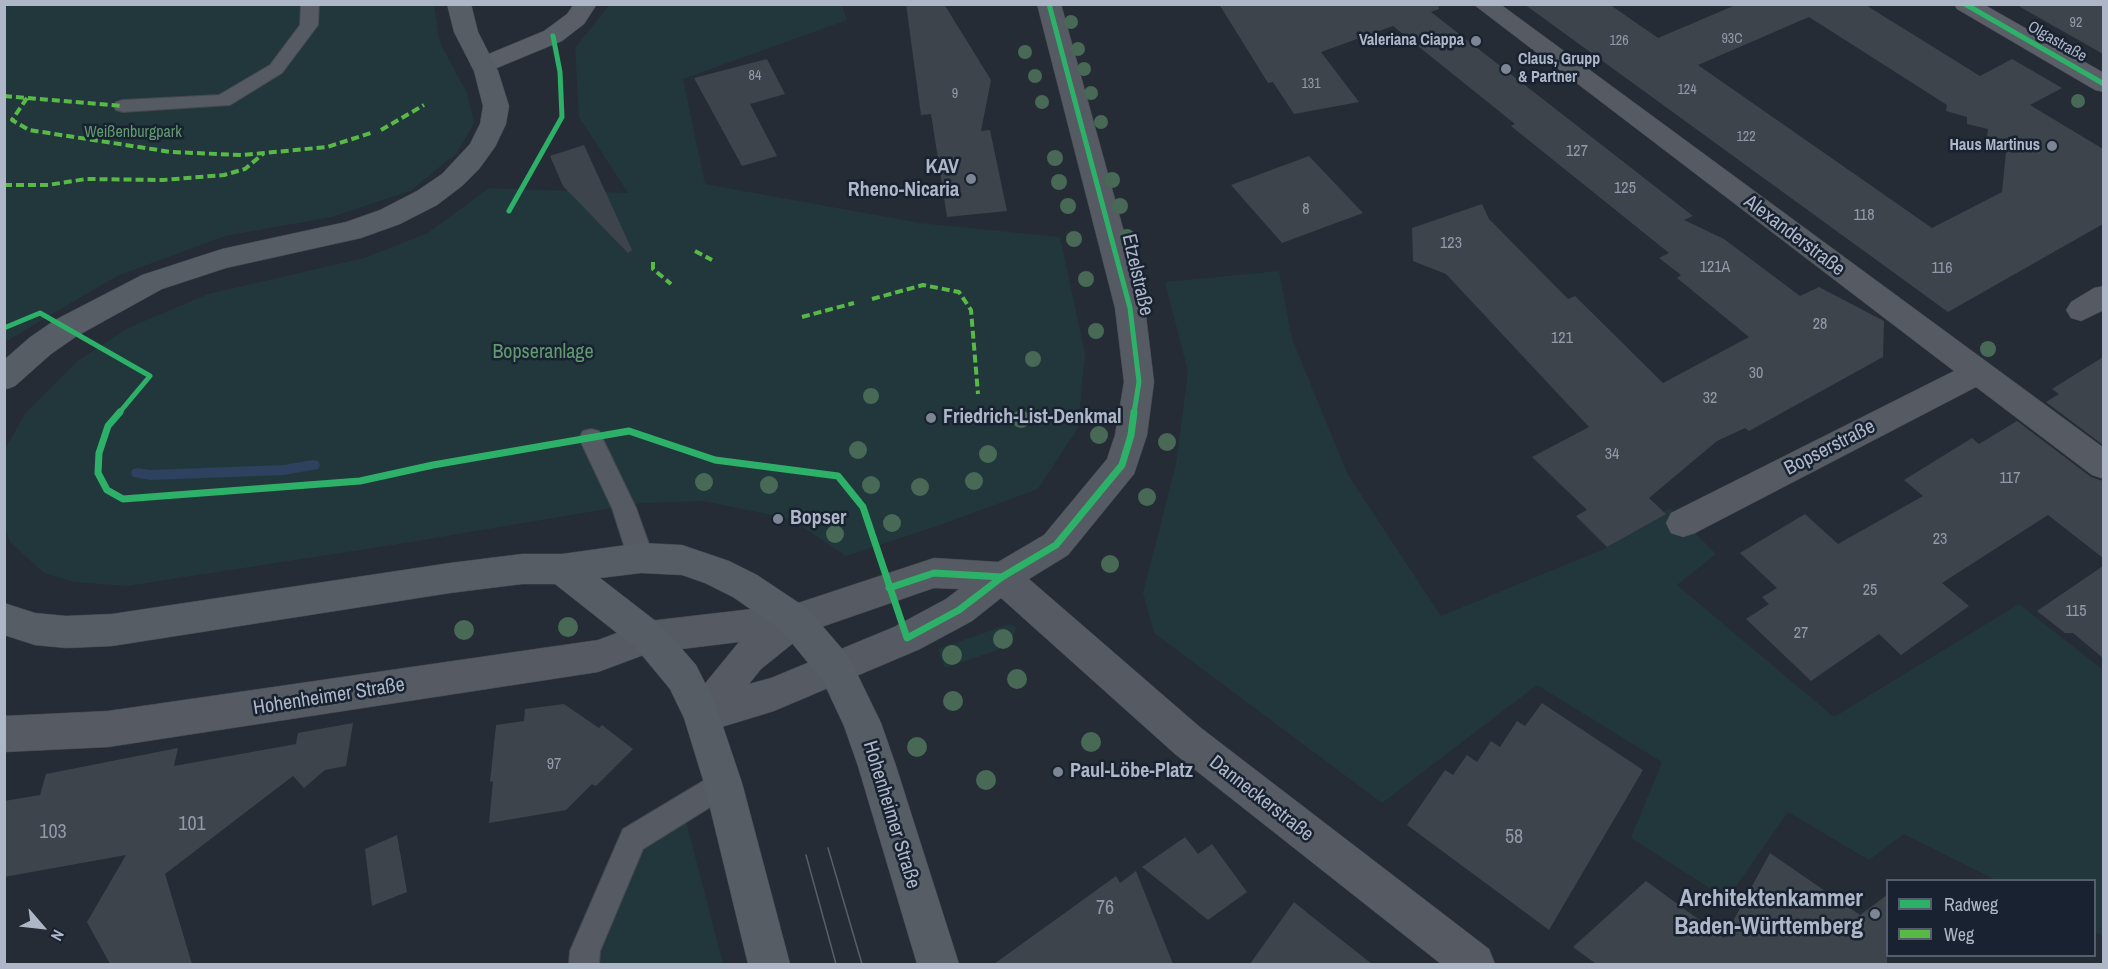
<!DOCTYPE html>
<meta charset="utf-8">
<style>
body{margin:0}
#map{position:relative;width:2108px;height:969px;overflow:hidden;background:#252c35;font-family:"Archivo Narrow",sans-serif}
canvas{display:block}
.frame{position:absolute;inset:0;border:6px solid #adb7c8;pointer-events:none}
.legend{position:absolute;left:1886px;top:879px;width:210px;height:78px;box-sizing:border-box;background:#182230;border:2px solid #545e6d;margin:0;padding:8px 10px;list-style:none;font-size:18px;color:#adb7c8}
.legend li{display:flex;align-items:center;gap:12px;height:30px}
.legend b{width:30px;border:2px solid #545e6d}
.north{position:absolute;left:12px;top:897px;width:60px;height:60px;-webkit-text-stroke:4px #182230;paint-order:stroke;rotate:118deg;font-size:16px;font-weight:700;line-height:24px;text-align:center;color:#adb7c8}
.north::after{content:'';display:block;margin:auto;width:21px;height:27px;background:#adb7c8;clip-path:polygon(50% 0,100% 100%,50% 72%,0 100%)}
</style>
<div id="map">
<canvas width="2108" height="969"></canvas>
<div class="frame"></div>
<ul class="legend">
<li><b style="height:8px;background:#2db169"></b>Radweg</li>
<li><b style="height:8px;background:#58b947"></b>Weg</li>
</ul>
<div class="north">N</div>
</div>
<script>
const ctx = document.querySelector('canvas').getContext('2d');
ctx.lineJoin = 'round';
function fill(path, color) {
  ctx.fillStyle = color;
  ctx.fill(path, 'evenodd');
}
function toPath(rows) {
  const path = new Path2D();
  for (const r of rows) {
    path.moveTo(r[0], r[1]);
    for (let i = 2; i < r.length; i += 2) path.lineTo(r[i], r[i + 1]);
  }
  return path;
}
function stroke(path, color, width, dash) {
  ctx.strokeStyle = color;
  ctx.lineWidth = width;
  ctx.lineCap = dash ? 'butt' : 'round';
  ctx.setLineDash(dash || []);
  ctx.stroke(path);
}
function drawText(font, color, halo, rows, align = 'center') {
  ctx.font = font + ' "Archivo Narrow",sans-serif';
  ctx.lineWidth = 5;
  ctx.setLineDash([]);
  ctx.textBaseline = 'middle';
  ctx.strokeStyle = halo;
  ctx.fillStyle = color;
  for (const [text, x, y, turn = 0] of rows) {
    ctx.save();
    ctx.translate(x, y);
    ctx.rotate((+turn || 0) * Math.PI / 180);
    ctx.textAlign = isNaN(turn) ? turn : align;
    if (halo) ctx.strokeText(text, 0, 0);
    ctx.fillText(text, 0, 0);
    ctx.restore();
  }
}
const green = toPath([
 [4,5,434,5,440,43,467,93,474,123,457,153,410,191,332,217,225,236,117,276,5,342],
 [609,5,842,5,847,20,683,79,705,184,920,223,1060,237,1085,353,1078,428,1038,489,937,526,846,556,791,519,703,501,643,503,393,545,127,586,74,582,44,573,10,542,5,527,5,449,25,414,79,360,128,328,208,294,364,258,428,233,489,188,628,193,579,117,575,48],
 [1279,271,1292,339,1348,475,1441,616,1604,549,1670,508,1716,554,1677,585,1834,717,2019,604,2103,670,2103,936,2095,932,2094,880,1995,880,1904,834,1869,860,1788,812,1727,899,1631,838,1662,762,1537,685,1382,803,1154,633,1143,593,1176,464,1188,372,1165,282],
 [1009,624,1017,627,1011,640,998,650,945,668,938,649],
 [685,817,723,964,598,964,598,954,641,845]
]);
const stream = toPath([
 [313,460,318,461,320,465,318,469,284,475,150,480,133,477,131,473,133,469,138,468,150,470,284,465,313,460]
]);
const building = toPath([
 [906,4,944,4,991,80,981,131,990,130,1007,211,947,217,931,114,921,115],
 [1219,4,1438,4,1439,9,1431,12,1693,216,1684,220,1724,239,1800,296,1819,287,1884,321,1883,357,1749,431,1745,428,1717,441,1649,498,1666,514,1607,547,1576,516,1587,510,1532,457,1589,427,1446,274,1413,261,1412,228,1482,204,1489,219,1568,299,1575,296,1663,383,1749,337,1677,278,1681,275,1659,258,1669,253,1511,126,1515,124,1393,26,1321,52,1359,102,1294,114,1273,82,1268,83],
 [1524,4,1609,4,1658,38,1738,4,1864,4,1980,76,2012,59,2062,88,2030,105,2103,149,2103,224,1948,312],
 [1809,17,1947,105,1946,111,1967,117,1967,124,1988,129,1987,137,2007,142,2002,192,1932,228,1698,65],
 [2015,4,2103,4,2103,54],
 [767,59,785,94,750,104,777,156,742,166,694,78],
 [584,145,632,250,628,253,563,186,550,156],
 [1309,156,1363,213,1282,243,1231,185],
 [2103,357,2103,445,2046,402,2059,394,2052,389],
 [2017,421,2091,477,2103,481,2103,558,2048,515,1942,583,1969,606,1901,655,1879,634,1811,681,1746,619,1769,604,1762,597,1777,588,1740,553,1805,514,1838,544,1923,496,1904,480,1972,438,1979,444],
 [2103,566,2103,658,2073,633,2065,633,2037,611],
 [1542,703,1643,770,1549,930,1407,825,1445,770,1453,775,1467,755,1477,762,1491,741,1500,747,1517,721,1525,726],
 [564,704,599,728,602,725,633,749,596,786,592,784,566,810,489,823,493,781,490,782,496,725,524,721,525,709],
 [353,723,346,766,325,770,304,788,293,776,165,874,192,964,110,964,87,922,126,855,4,877,4,801,40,795,46,774,178,748,174,766,296,744,298,733],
 [397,835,407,892,372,906,365,849],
 [1185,837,1198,854,1212,844,1247,892,1208,920,1142,867],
 [1770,853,1860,915,1887,895,1887,964,1596,964,1573,947,1646,881,1724,938],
 [1136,871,1173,964,994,964,1116,876,1120,883],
 [1294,902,1315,919,1372,964,1250,964]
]);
const lane = toPath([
 [301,4,319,4,318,25,282,73,230,105,123,112,116,110,114,106,116,102,123,100,219,95,270,65,300,25,301,4],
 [591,429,599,431,636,508,654,558,650,566,641,569,632,566,628,558,612,508,579,438,583,431,591,429],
 [723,769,733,773,737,783,733,793,643,849,600,951,599,964,569,964,570,951,623,829,723,769]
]);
const street = toPath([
 [1037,4,1061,4,1145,308,1154,382,1147,435,1134,474,1068,555,1029,579,1201,728,1489,949,1495,964,1441,964,1175,754,1001,598,972,621,920,649,774,711,702,733,689,727,683,715,689,703,739,642,649,653,598,672,108,747,4,752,4,716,108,711,598,640,649,621,795,604,934,558,998,562,1044,535,1107,459,1115,435,1124,382,1115,308,1037,4],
 [934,588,959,589,946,599,894,627,771,678,749,684,761,669,807,632,934,588],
 [1473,4,1500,4,2104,448,2104,479,2092,475,1976,387,1695,533,1683,537,1671,533,1666,523,1671,513,1954,371,1473,4],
 [2104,286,2104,310,2081,321,2071,318,2066,310,2071,302,2094,288,2104,286]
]);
const secondary = toPath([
 [574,4,597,4,584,24,562,41,492,70,483,73,474,70,471,65,474,60,544,31,567,14,574,4],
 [1954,4,1983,4,2104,73,2104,92,2095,90,1957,9,1954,4]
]);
const primary = toPath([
 [447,4,471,4,478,32,498,71,509,106,506,124,495,147,479,169,462,186,437,205,400,224,361,238,226,268,162,289,77,336,51,354,15,386,4,390,4,360,29,338,55,320,142,275,222,249,346,222,380,210,417,191,442,174,470,144,480,124,483,106,474,71,454,32,447,4],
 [641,543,682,545,729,561,757,575,808,609,849,657,881,723,896,766,959,964,917,964,858,766,844,726,823,681,782,631,733,597,705,583,682,575,641,573,600,578,662,626,696,665,715,703,742,783,790,964,748,964,704,783,684,718,670,689,636,648,555,584,522,584,450,593,112,646,66,648,35,645,4,635,4,603,35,613,66,616,112,614,450,563,522,554,562,554,641,543]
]);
const tram = toPath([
 [828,848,862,964],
 [806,855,836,964]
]);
const quiet = toPath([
 [4,96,123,106],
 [27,98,12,120,29,130,171,152,241,155,264,153,327,147,371,133],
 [381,130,424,105],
 [4,185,48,185,86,179,163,180,224,175,245,169,264,153],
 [695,251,712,260],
 [653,262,653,269,671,284],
 [872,299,923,285,959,292,971,310,978,394],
 [802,317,854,303]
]);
const cyclewayFar1 = toPath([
 [1049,4,1130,308,1139,382,1134,413],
 [1965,4,2104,84],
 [509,211,562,117,560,72,553,36],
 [4,328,40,313,150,376,119,413]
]);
const cycleway = toPath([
 [120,412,108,426,99,453,98,473,107,490,123,499,360,481,433,465,629,431,715,460,838,476,863,507,907,638,959,610,1002,577,1056,545,1122,465,1131,435,1134,412],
 [889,588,934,573,1002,577]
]);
const trees = [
 [1071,22,7],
 [1078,49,7],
 [1025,52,7],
 [1084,69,7],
 [1035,76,7],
 [1091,93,7],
 [2078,101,7],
 [1042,102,7],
 [1101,122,7],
 [1055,158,8],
 [1112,180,8],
 [1059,182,8],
 [1068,206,8],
 [1120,206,8],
 [1127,237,8],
 [1074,239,8],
 [1086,279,8],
 [1096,331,8],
 [1988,349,8],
 [1033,359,8],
 [871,396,8],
 [1021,419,9],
 [1099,435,9],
 [1167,442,9],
 [858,450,9],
 [988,454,9],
 [974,481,9],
 [704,482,9],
 [769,485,9],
 [871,485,9],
 [920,487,9],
 [1147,497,9],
 [892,523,9],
 [835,534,9],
 [1110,564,9],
 [568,627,10],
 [464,630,10],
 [1003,639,10],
 [952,655,10],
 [1017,679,10],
 [953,701,10],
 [1091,742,10],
 [917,747,10],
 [986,780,10]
];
const markers = [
 [1476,41,6,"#7d8695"],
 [1506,69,6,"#7d8695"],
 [2052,146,6,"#7d8695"],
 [971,179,6,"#7d8695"],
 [931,418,6,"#7d8695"],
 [778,519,6,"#7d8695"],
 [1058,772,6,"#7d8695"],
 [1875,914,6,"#7d8695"]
];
const farNumbernames = [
 ["92",2076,23],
 ["93C",1732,39],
 ["126",1619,41],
 ["84",755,76],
 ["131",1311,84],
 ["124",1687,90],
 ["9",955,94],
 ["122",1746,137]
];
const farPoinames = [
 ["Valeriana Ciappa",1464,41],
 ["Claus, Grupp",1518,60,"left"],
 ["& Partner",1518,78,"left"],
 ["Haus Martinus",2040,146]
];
const farStreetnames = [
 ["Olgastraße",2057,42,30]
];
const farParknames = [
 ["Weißenburgpark",133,133]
];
const numberNames = [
 ["127",1577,152],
 ["125",1625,189],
 ["8",1306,210],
 ["118",1864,216],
 ["123",1451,244],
 ["121A",1715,268],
 ["116",1942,269],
 ["28",1820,325],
 ["121",1562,339],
 ["30",1756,374],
 ["32",1710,399],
 ["34",1612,455],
 ["117",2010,479],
 ["23",1940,540],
 ["25",1870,591],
 ["115",2076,612],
 ["27",1801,634],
 ["97",554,765]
];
const poiNames = [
 ["KAV",959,168,"right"],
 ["Rheno-Nicaria",959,191,"right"],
 ["Friedrich-List-Denkmal",943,418],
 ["Bopser",790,519],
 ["Paul-Löbe-Platz",1070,772]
];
const streetNames = [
 ["Alexanderstraße",1794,236,37],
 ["Etzelstraße",1137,275,77],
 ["Bopserstraße",1830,448,-27],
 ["Hohenheimer Straße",329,697,-9],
 ["Danneckerstraße",1261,799,38],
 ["Hohenheimer Straße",891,815,73]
];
const parkNames = [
 ["Bopseranlage",543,353]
];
const nearNumbernames = [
 ["101",192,825],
 ["103",53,833],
 ["58",1514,838],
 ["76",1105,909]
];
const nearPoinames = [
 ["Architektenkammer",1863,900],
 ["Baden-Württemberg",1863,928]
];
fill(green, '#22373b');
fill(stream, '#2e415e');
fill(building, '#3e444c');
stroke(lane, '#43484f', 2);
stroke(street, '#43484f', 1);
stroke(secondary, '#43484f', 1);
stroke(primary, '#424851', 1);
fill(lane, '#555a63');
fill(street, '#555a63');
fill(secondary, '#595e67');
fill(primary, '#575d65');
stroke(tram, '#595e66', 1.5);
stroke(quiet, '#58b947', 4, [8, 4]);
stroke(cyclewayFar1, '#2db169', 5);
stroke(cycleway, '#2db169', 7);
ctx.fillStyle = '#476955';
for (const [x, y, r] of trees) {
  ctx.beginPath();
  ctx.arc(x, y, r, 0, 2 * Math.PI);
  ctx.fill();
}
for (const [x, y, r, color] of markers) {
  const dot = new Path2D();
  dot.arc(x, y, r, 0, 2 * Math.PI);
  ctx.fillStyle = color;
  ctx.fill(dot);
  stroke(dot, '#182230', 2);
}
drawText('14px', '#919aa9', null, farNumbernames);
drawText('bold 16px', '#adb7c8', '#182230', farPoinames, 'right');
drawText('16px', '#adb7c8', '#182230', farStreetnames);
drawText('16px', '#629b70', '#182230', farParknames);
drawText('16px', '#919aa9', null, numberNames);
drawText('bold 20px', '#adb7c8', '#182230', poiNames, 'left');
drawText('20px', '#adb7c8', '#182230', streetNames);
drawText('20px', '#629b70', '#182230', parkNames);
drawText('20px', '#919aa9', null, nearNumbernames);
drawText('bold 24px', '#adb7c8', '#182230', nearPoinames, 'right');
</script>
